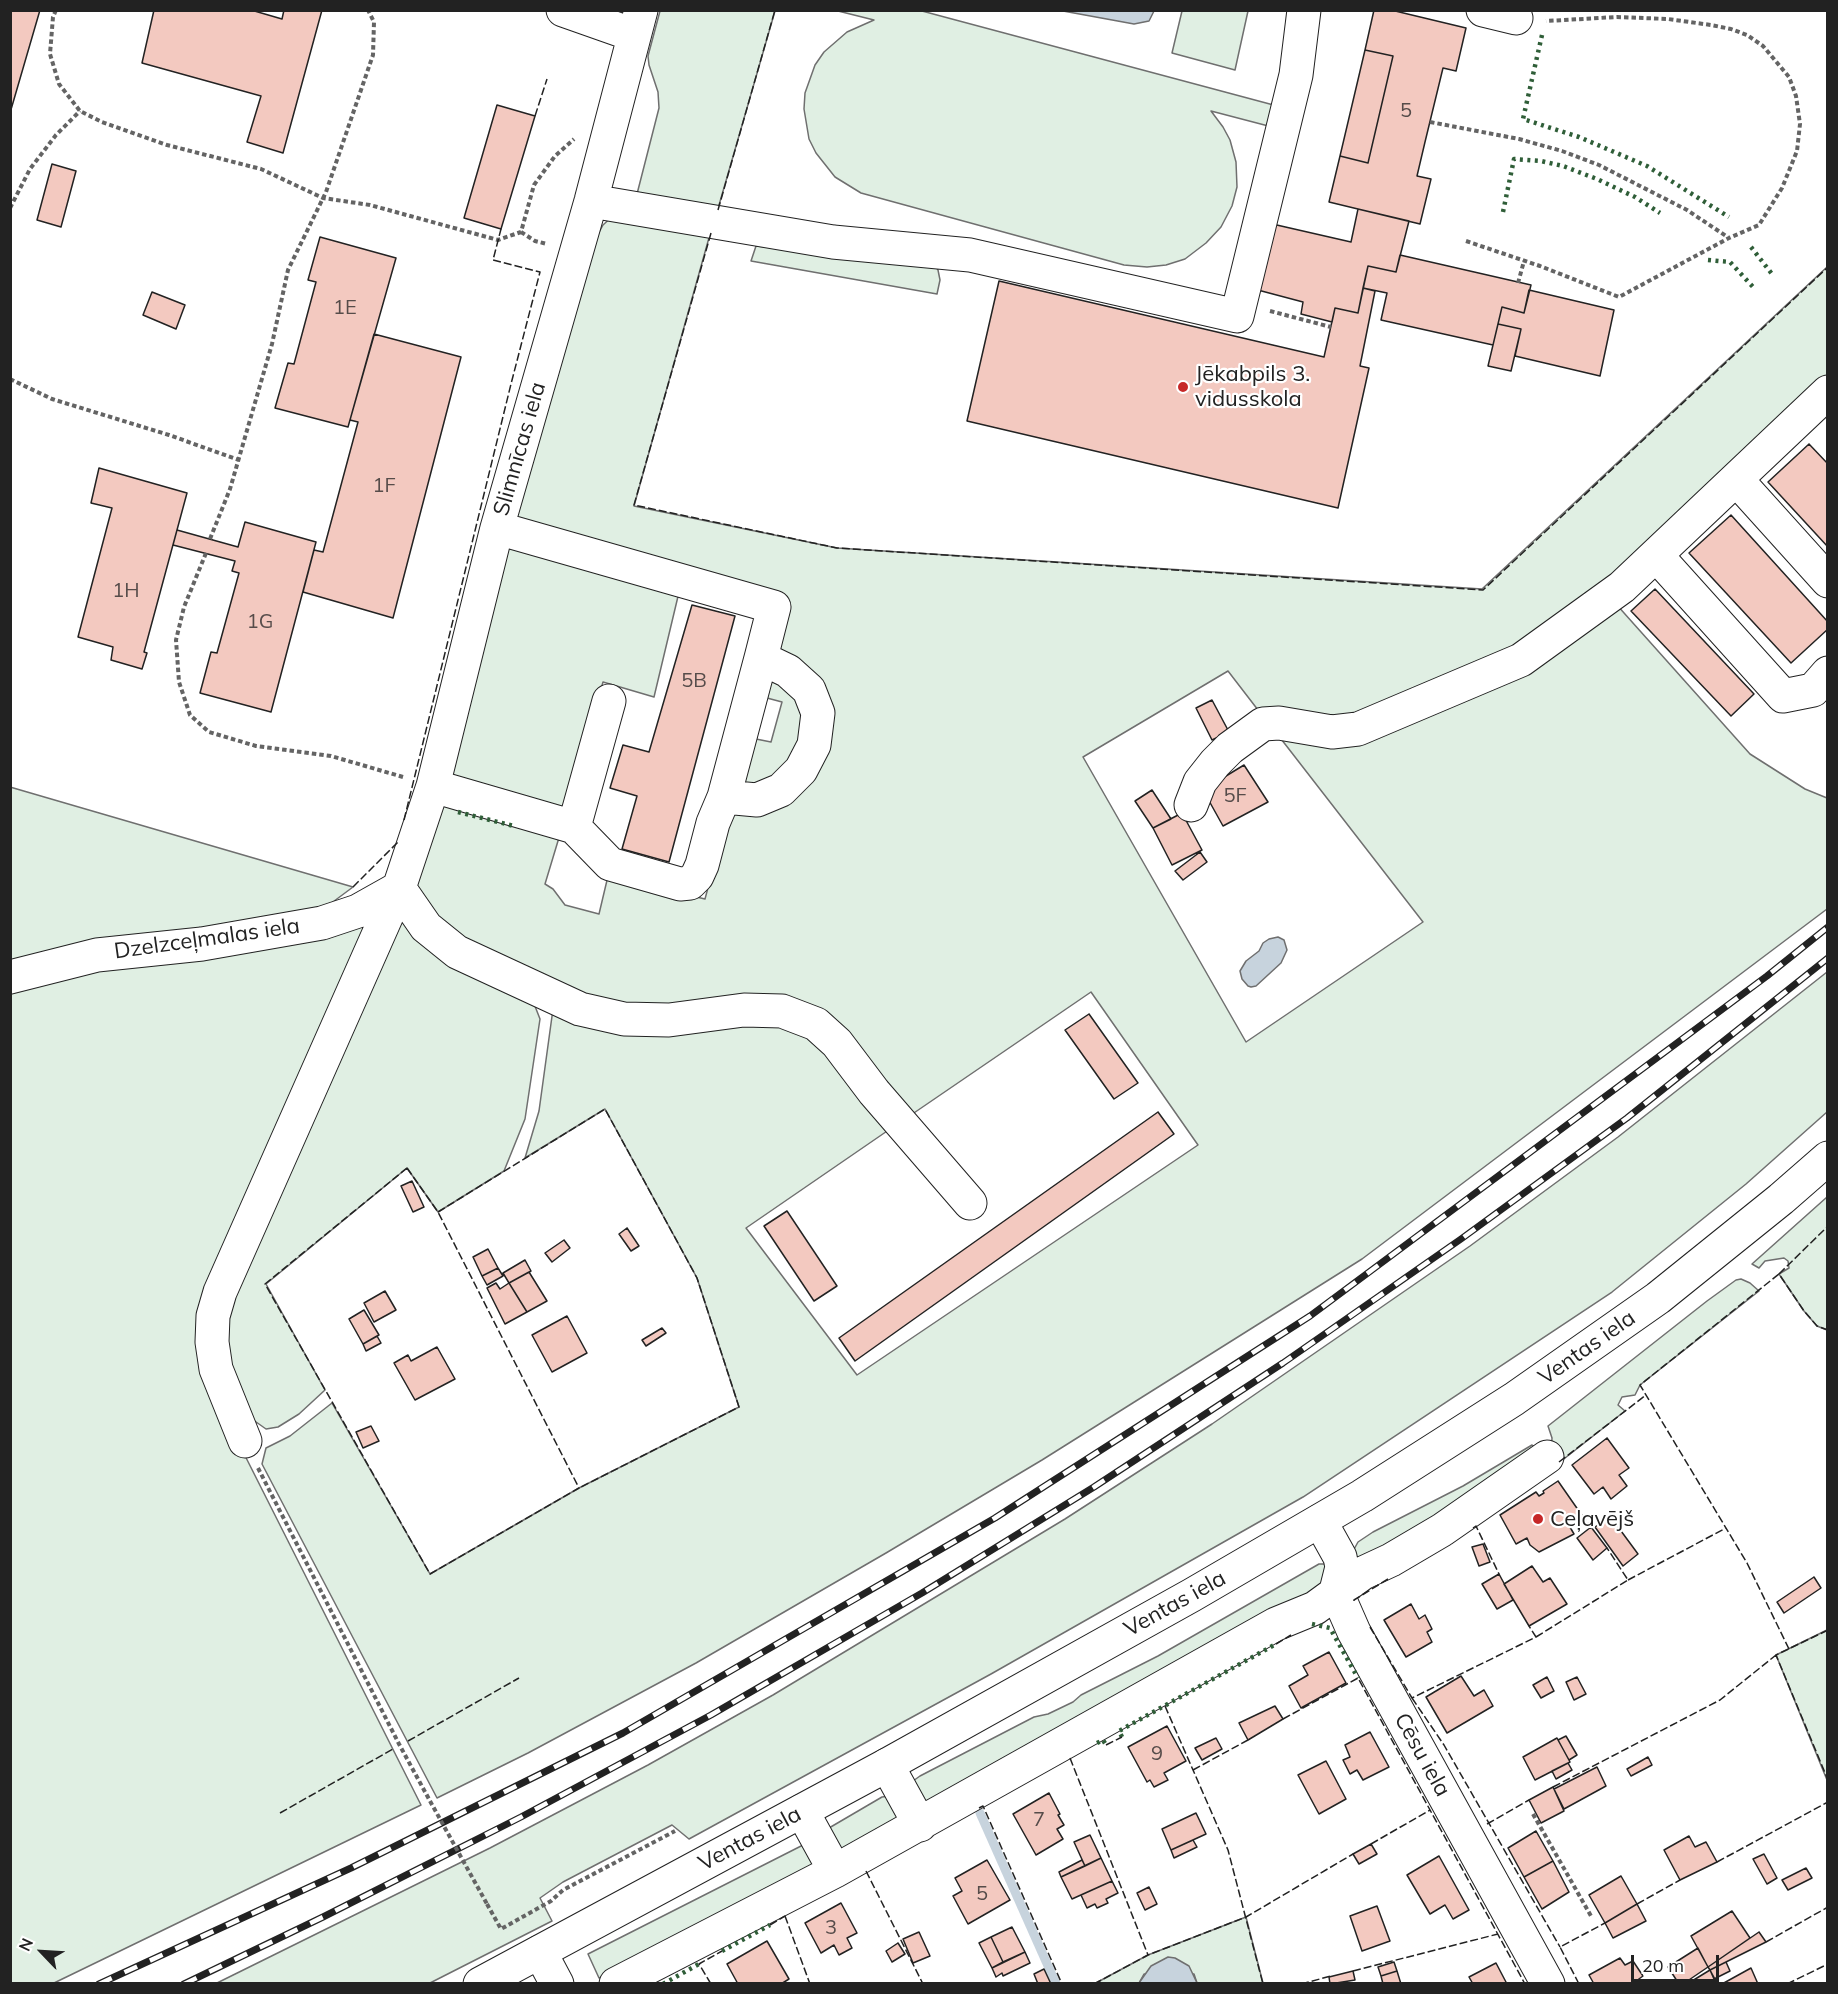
<!DOCTYPE html>
<meta charset="utf-8">
<style>
body{margin:0}
#map{position:relative;width:1838px;height:1994px;overflow:hidden;background:#fff;font-family:Mulish,sans-serif}
canvas{display:block}
.frame{position:absolute;inset:0;border:12px solid #222;pointer-events:none}
.north{position:absolute;left:12px;top:1922px;width:60px;height:60px;-webkit-text-stroke:4px #fff;paint-order:stroke;rotate:295deg;font-size:16px;font-weight:700;line-height:24px;text-align:center;color:#222}
.north::after{content:'';display:block;margin:auto;width:21px;height:27px;background:#222;clip-path:polygon(50% 0,100% 100%,50% 72%,0 100%)}
.scale{position:absolute;left:1631px;top:1955px;width:88px;height:27px;box-sizing:border-box;border:3px solid #222;border-top:0;padding-left:8px;font-size:18px;line-height:21px;white-space:nowrap;color:#222;-webkit-text-stroke:4px #fff;paint-order:stroke}
</style>
<div id="map">
<canvas width="1838" height="1994"></canvas>
<div class="frame"></div>
<div class="north">N</div>
<div class="scale">20 m</div>
</div>
<script>
const ctx = document.querySelector('canvas').getContext('2d');
ctx.lineJoin = 'round';
function fill(path, color) {
  ctx.fillStyle = color;
  ctx.fill(path, 'evenodd');
}
function toPath(rows) {
  const path = new Path2D();
  for (const r of rows) {
    path.moveTo(r[0], r[1]);
    for (let i = 2; i < r.length; i += 2) path.lineTo(r[i], r[i + 1]);
  }
  return path;
}
function stroke(path, color, width, dash) {
  ctx.strokeStyle = color;
  ctx.lineWidth = width;
  ctx.lineCap = dash ? 'butt' : 'round';
  ctx.setLineDash(dash || []);
  ctx.stroke(path);
}
function drawText(font, color, halo, rows, align = 'center') {
  ctx.font = font + ' Mulish,sans-serif';
  ctx.lineWidth = 4.5;
  ctx.setLineDash([]);
  ctx.textBaseline = 'middle';
  ctx.strokeStyle = halo;
  ctx.fillStyle = color;
  for (const [text, x, y, turn = 0] of rows) {
    ctx.save();
    ctx.translate(x, y);
    ctx.rotate((+turn || 0) * Math.PI / 180);
    ctx.textAlign = isNaN(turn) ? turn : align;
    if (halo) ctx.strokeText(text, 0, 0);
    ctx.fillText(text, 0, 0);
    ctx.restore();
  }
}
const green = toPath([
 [660,11,775,11,717,212,637,194,659,108,658,92,649,65,648,56,660,11],
 [838,11,922,11,1281,107,1276,128,1211,111,1223,127,1230,140,1236,162,1237,187,1232,206,1221,227,1206,243,1185,259,1166,265,1147,267,1124,265,861,193,835,177,816,153,809,139,804,109,805,93,815,65,824,52,847,32,874,20,838,11],
 [1182,11,1248,11,1235,70,1172,53,1182,11],
 [617,212,712,227,634,506,837,548,1482,589,1827,267,1827,375,1601,587,1553,627,1508,658,1366,717,1337,723,1258,710,1228,671,1083,757,1246,1042,1423,922,1278,735,1356,738,1519,667,1574,635,1616,604,1750,754,1805,789,1827,798,1827,909,1362,1259,1042,1460,886,1553,696,1663,528,1753,437,1798,262,1464,266,1448,290,1436,332,1403,430,1574,579,1488,739,1407,697,1278,605,1109,525,1158,539,1111,553,1009,601,1023,648,1029,742,1021,780,1021,815,1034,836,1051,865,1098,893,1127,746,1228,857,1375,1198,1145,1091,992,908,1117,876,1082,850,1047,828,1026,809,1015,773,1004,745,1004,647,1011,615,1008,470,950,448,935,420,905,416,890,417,875,442,802,561,831,545,884,553,889,565,905,599,914,608,876,705,899,728,812,751,812,773,807,800,791,818,769,829,738,828,707,814,683,798,664,771,650,785,596,686,569,684,574,543,538,522,531,515,524,514,513,579,280,591,247,603,225,617,212],
 [756,246,933,262,938,270,940,280,937,294,751,261,756,246],
 [506,543,680,588,654,697,603,682,566,812,449,777,506,543],
 [766,667,808,703,798,765,733,793,766,667],
 [767,698,782,702,771,742,756,739,767,698],
 [10,787,353,887,318,913,11,965,10,787],
 [379,912,215,1292,223,1412,421,1805,54,1983,11,1984,11,985,379,912],
 [395,917,531,996,540,1019,525,1119,504,1171,438,1212,407,1168,266,1284,325,1390,299,1414,278,1427,266,1429,242,1412,222,1327,395,917],
 [1827,972,1827,1112,1746,1184,1612,1292,1303,1497,991,1674,689,1839,672,1825,563,1882,540,1898,552,1921,430,1983,217,1983,490,1848,648,1765,773,1695,1065,1519,1212,1424,1470,1246,1618,1137,1827,972],
 [1827,1197,1827,1330,1817,1326,1804,1311,1779,1274,1789,1268,1788,1261,1784,1258,1765,1261,1759,1268,1752,1264,1827,1197],
 [1741,1279,1750,1283,1759,1291,1640,1385,1635,1395,1622,1397,1618,1405,1625,1411,1560,1462,1551,1453,1552,1438,1548,1426,1707,1301,1736,1280,1741,1279],
 [1532,1445,1535,1447,1533,1455,1359,1563,1353,1551,1358,1542,1373,1532,1463,1486,1532,1445],
 [1319,1564,1325,1564,1331,1581,923,1807,913,1781,920,1776,1034,1717,1048,1714,1073,1702,1081,1695,1158,1656,1319,1564],
 [1827,1630,1827,1780,1776,1655,1827,1630],
 [890,1796,900,1813,896,1822,841,1854,829,1828,882,1797,890,1796],
 [807,1843,815,1867,615,1973,599,1978,588,1954,807,1843],
 [1246,1917,1263,1983,1197,1983,1194,1974,1144,1974,1139,1983,1094,1984,1148,1955,1246,1917]
]);
const water = toPath([
 [1063,11,1154,11,1149,21,1134,24,1063,11],
 [1278,937,1284,940,1287,950,1281,963,1256,986,1251,987,1248,986,1242,979,1240,971,1246,961,1259,951,1263,943,1269,939,1278,937],
 [1168,1957,1175,1958,1189,1966,1197,1983,1139,1983,1151,1966,1168,1957]
]);
const stream = toPath([
 [980,1813,1056,1984]
]);
const building = toPath([
 [10,10,40,10,10,113,10,10],
 [154,10,251,10,282,19,284,10,322,10,283,153,247,142,261,96,142,63,154,10],
 [1374,10,1391,10,1466,28,1456,71,1443,68,1425,142,1417,176,1431,179,1420,224,1329,202,1340,156,1368,163,1393,56,1365,50,1374,10],
 [1365,50,1393,56,1368,163,1340,156,1365,50],
 [497,105,535,116,501,229,464,218,497,105],
 [52,164,76,171,61,227,37,220,52,164],
 [1358,209,1409,221,1396,272,1368,266,1358,313,1335,308,1332,322,1301,314,1303,302,1254,289,1268,223,1351,242,1358,209],
 [320,237,396,258,348,427,275,408,288,363,294,364,316,282,308,280,320,237],
 [1400,255,1531,285,1524,313,1502,307,1493,345,1381,320,1387,293,1363,288,1368,266,1396,272,1400,255],
 [999,281,1324,357,1335,308,1358,313,1363,288,1375,291,1360,366,1369,368,1338,508,967,421,999,281],
 [1529,290,1614,310,1600,376,1515,356,1521,329,1498,324,1502,307,1524,313,1529,290],
 [152,292,185,305,176,329,143,315,152,292],
 [1498,324,1521,329,1511,371,1488,366,1498,324],
 [374,334,461,357,393,618,303,592,314,550,323,552,358,422,350,420,374,334],
 [1809,444,1828,464,1828,547,1768,482,1809,444],
 [99,468,187,493,144,652,147,653,142,669,111,660,113,647,78,637,112,508,91,503,99,468],
 [1731,515,1828,622,1828,629,1791,663,1689,553,1731,515],
 [245,522,316,542,271,712,200,693,211,652,217,653,239,573,232,571,235,561,173,545,177,530,238,547,245,522],
 [1655,589,1754,694,1731,716,1631,611,1655,589],
 [692,605,735,616,669,862,622,849,637,796,610,788,623,745,649,752,692,605],
 [1212,700,1229,732,1212,740,1196,708,1212,700],
 [1244,765,1268,802,1223,826,1203,790,1244,765],
 [1152,790,1171,819,1153,828,1135,801,1152,790],
 [1182,813,1202,850,1172,865,1153,828,1182,813],
 [1200,852,1207,862,1183,880,1175,871,1200,852],
 [1089,1014,1138,1083,1114,1099,1065,1030,1089,1014],
 [1158,1112,1174,1134,855,1361,839,1338,1158,1112],
 [412,1181,424,1207,413,1212,401,1186,412,1181],
 [787,1211,837,1286,814,1301,764,1226,787,1211],
 [627,1228,639,1246,631,1251,619,1234,627,1228],
 [564,1240,570,1248,552,1262,545,1253,564,1240],
 [488,1249,498,1268,482,1276,473,1257,488,1249],
 [525,1260,531,1271,509,1283,503,1273,525,1260],
 [498,1268,503,1276,487,1285,482,1276,498,1268],
 [529,1272,547,1301,527,1312,509,1283,529,1272],
 [496,1283,500,1289,509,1283,527,1312,505,1324,487,1288,496,1283],
 [385,1291,396,1310,374,1322,364,1303,385,1291],
 [364,1310,379,1335,363,1344,349,1319,364,1310],
 [567,1316,587,1353,552,1372,532,1335,567,1316],
 [662,1328,666,1333,646,1346,642,1340,662,1328],
 [377,1336,381,1343,366,1351,363,1344,377,1336],
 [437,1347,455,1379,415,1400,394,1363,408,1355,411,1361,437,1347],
 [371,1426,379,1441,363,1448,356,1432,371,1426],
 [1607,1438,1629,1468,1619,1475,1627,1486,1611,1499,1603,1487,1594,1494,1572,1465,1607,1438],
 [1558,1481,1581,1514,1567,1522,1574,1534,1539,1552,1530,1545,1527,1538,1516,1544,1500,1515,1536,1492,1539,1496,1544,1493,1543,1491,1558,1481],
 [1610,1516,1638,1554,1623,1566,1595,1527,1610,1516],
 [1591,1527,1607,1548,1593,1560,1577,1538,1591,1527],
 [1483,1544,1490,1562,1479,1566,1472,1547,1483,1544],
 [1532,1566,1543,1582,1550,1578,1567,1604,1529,1626,1504,1584,1532,1566],
 [1499,1574,1513,1600,1497,1609,1482,1584,1499,1574],
 [1814,1577,1821,1588,1784,1613,1777,1602,1814,1577],
 [1411,1604,1419,1619,1425,1615,1432,1629,1427,1632,1432,1642,1406,1657,1384,1620,1411,1604],
 [1329,1652,1346,1683,1301,1708,1289,1686,1308,1675,1303,1666,1329,1652],
 [1461,1676,1474,1696,1484,1690,1493,1706,1447,1733,1426,1697,1461,1676],
 [1547,1677,1554,1691,1541,1698,1533,1685,1547,1677],
 [1577,1677,1586,1694,1574,1700,1566,1682,1577,1677],
 [1275,1706,1283,1719,1248,1740,1239,1723,1275,1706],
 [1167,1726,1186,1761,1164,1773,1168,1780,1154,1787,1150,1780,1147,1782,1128,1747,1167,1726],
 [1370,1732,1389,1767,1363,1780,1357,1770,1350,1774,1343,1760,1350,1757,1345,1745,1370,1732],
 [1566,1736,1577,1755,1569,1760,1558,1740,1566,1736],
 [1216,1738,1222,1749,1202,1760,1195,1748,1216,1738],
 [1557,1738,1570,1762,1535,1780,1523,1757,1557,1738],
 [1648,1757,1652,1765,1631,1776,1627,1769,1648,1757],
 [1326,1761,1346,1799,1319,1814,1298,1775,1326,1761],
 [1568,1763,1572,1770,1556,1779,1552,1771,1568,1763],
 [1597,1767,1606,1786,1564,1809,1554,1789,1597,1767],
 [1553,1787,1564,1811,1541,1823,1529,1800,1553,1787],
 [1049,1793,1060,1814,1058,1815,1064,1825,1057,1829,1063,1839,1036,1855,1013,1814,1049,1793],
 [1196,1813,1206,1834,1171,1850,1162,1829,1196,1813],
 [1536,1831,1553,1861,1524,1877,1508,1848,1536,1831],
 [1090,1835,1101,1858,1085,1866,1074,1842,1090,1835],
 [1689,1836,1695,1847,1706,1842,1717,1862,1680,1880,1664,1850,1689,1836],
 [1193,1840,1197,1847,1174,1858,1171,1850,1193,1840],
 [1371,1844,1377,1854,1359,1864,1353,1854,1371,1844],
 [1764,1854,1777,1878,1767,1884,1753,1859,1764,1854],
 [1439,1856,1469,1910,1453,1919,1445,1905,1430,1914,1407,1875,1439,1856],
 [1101,1858,1112,1881,1072,1899,1061,1877,1101,1858],
 [987,1860,1010,1900,968,1924,953,1896,962,1891,955,1878,987,1860],
 [1082,1860,1085,1866,1061,1877,1059,1872,1082,1860],
 [1553,1861,1569,1892,1542,1909,1524,1877,1553,1861],
 [1806,1868,1812,1878,1788,1890,1782,1880,1806,1868],
 [1621,1876,1637,1904,1605,1923,1589,1895,1621,1876],
 [1112,1881,1118,1893,1106,1899,1108,1903,1097,1908,1095,1904,1087,1908,1081,1895,1112,1881],
 [1149,1887,1157,1904,1145,1910,1137,1893,1149,1887],
 [841,1903,857,1933,847,1938,852,1948,839,1955,834,1945,821,1953,805,1923,841,1903],
 [1637,1904,1646,1921,1613,1938,1605,1923,1637,1904],
 [1377,1906,1390,1941,1362,1951,1350,1916,1377,1906],
 [1732,1911,1750,1938,1708,1967,1691,1936,1732,1911],
 [1012,1927,1025,1952,1003,1962,991,1937,1012,1927],
 [919,1932,930,1956,913,1963,903,1939,919,1932],
 [1759,1932,1766,1942,1710,1970,1708,1967,1759,1932],
 [991,1937,1003,1962,992,1968,979,1943,991,1937],
 [767,1941,789,1979,781,1984,738,1984,727,1964,767,1941],
 [898,1943,905,1954,892,1962,886,1951,898,1943],
 [1698,1948,1708,1967,1683,1984,1679,1984,1668,1967,1698,1948],
 [1025,1952,1030,1963,1003,1976,1002,1973,996,1977,992,1968,1025,1952],
 [1620,1958,1625,1965,1633,1961,1643,1976,1632,1984,1594,1984,1589,1975,1620,1958],
 [1394,1962,1397,1971,1381,1976,1378,1967,1394,1962],
 [1726,1962,1730,1971,1714,1979,1710,1970,1726,1962],
 [1496,1963,1507,1984,1473,1984,1469,1977,1496,1963],
 [1751,1968,1758,1984,1722,1984,1751,1968],
 [1044,1969,1051,1984,1038,1984,1034,1974,1044,1969],
 [1710,1970,1717,1983,1693,1984,1692,1981,1710,1970],
 [1353,1971,1355,1980,1330,1984,1329,1977,1353,1971],
 [1397,1971,1401,1984,1383,1984,1381,1976,1397,1971]
]);
const path = toPath([
 [56,10,53,17,50,54,59,84,80,111,102,122,167,145,261,169,323,198,370,205,498,240,521,232,534,185,555,156,574,139],
 [1430,122,1519,139,1562,151,1599,165,1687,210,1729,238],
 [10,208,30,169,56,135,80,111],
 [521,232,535,241,547,244],
 [1466,241,1540,266,1619,297,1729,238,1759,225,1782,188,1797,151,1800,124,1796,96,1789,77,1763,46,1747,35,1731,29,1711,25,1668,19,1617,17,1546,21],
 [1518,283,1524,261],
 [1270,311,1331,327],
 [10,379,52,399,169,435,239,460],
 [210,539,230,489,272,344,288,270,326,192,373,55,374,22,368,10],
 [206,553,184,607,176,640,179,682,190,715,209,732,256,746,331,756,403,777],
 [258,1468,399,1744,430,1801],
 [1533,1814,1591,1916],
 [487,1904,501,1929,551,1901,563,1890,675,1831]
]);
const minor = toPath([
 [563,10,634,35],
 [1483,10,1516,18],
 [591,201,833,242,970,255,1237,316,1296,75,1304,10],
 [1736,479,1828,581],
 [497,528,774,607,761,658,788,671,809,690,818,713,814,745,801,770,781,790,757,800,724,797],
 [1656,555,1783,696,1813,690,1828,673],
 [433,786,574,827,610,864,680,884,690,883,697,876,702,865,713,823,724,797,761,658],
 [1191,805,1200,782,1215,763,1230,748,1263,724,1279,723,1332,732,1358,729,1521,660,1622,587,1828,392],
 [574,827,609,701],
 [399,888,426,927,457,952,580,1009,624,1019,669,1020,744,1010,782,1011,816,1024,837,1043,874,1092,970,1203],
 [10,977,97,955,202,944,322,923,358,911,399,888],
 [245,1441,216,1369,212,1342,213,1316,220,1292,399,888,433,786,497,528,591,201,641,10],
 [1320,1521,1340,1557,1342,1567,1336,1591,1354,1632,1548,1984],
 [887,1765,920,1825],
 [802,1811,835,1871],
 [540,1952,557,1984],
 [616,1984,835,1871,1276,1624,1315,1608,1363,1573,1391,1560,1442,1530,1547,1457]
]);
const highway = toPath([
 [480,1984,887,1765,1192,1595,1362,1496,1514,1399,1658,1298,1781,1199,1828,1158]
]);
const rail = toPath([
 [99,1984,351,1868,623,1733,995,1518,1310,1316,1767,976,1828,927],
 [184,1984,323,1917,521,1817,711,1715,922,1593,1094,1487,1283,1363,1461,1239,1627,1118,1828,958]
]);
const pathBridge = toPath([
 [430,1801,487,1904]
]);
const hedge = toPath([
 [1542,35,1523,119,1579,137,1647,166,1729,217],
 [1503,212,1514,159,1541,161,1563,166,1597,179,1635,197,1660,213],
 [1751,247,1772,274],
 [1708,260,1730,262,1753,287],
 [458,812,514,826],
 [1312,1624,1330,1628,1358,1678],
 [1122,1737,1119,1731,1276,1644],
 [1097,1743,1103,1740,1106,1745],
 [722,1951,770,1925],
 [663,1984,699,1964]
]);
const fence = toPath([
 [535,116,547,79],
 [718,210,775,10],
 [711,233,634,505,837,548,1483,590,1828,267],
 [404,820,511,384,540,272,493,260,501,229],
 [353,887,399,841],
 [407,1168,438,1212,579,1488,430,1574,265,1284,407,1168],
 [438,1212,605,1109,697,1278,739,1407,579,1488],
 [1779,1274,1828,1226],
 [1559,1462,1646,1395],
 [1581,1514,1591,1527],
 [1473,1528,1476,1526,1499,1574],
 [1628,1580,1726,1528],
 [1354,1601,1354,1600,1388,1579],
 [1370,1627,1412,1698,1536,1637,1529,1626],
 [1828,1630,1776,1655,1828,1780],
 [1536,1637,1628,1580,1607,1548],
 [1276,1644,1291,1635],
 [1789,1649,1747,1563,1640,1385,1779,1274,1804,1311,1817,1326,1828,1330],
 [1412,1698,1444,1745,1560,1947],
 [1165,1706,1228,1850,1263,1984],
 [1283,1719,1358,1678,1525,1984],
 [408,1741,519,1678],
 [1106,1745,1122,1737],
 [1070,1758,1148,1955],
 [1193,1770,1248,1740],
 [1553,1787,1720,1700,1776,1655],
 [979,1808,983,1806,1062,1984],
 [280,1813,393,1749],
 [1487,1824,1529,1800],
 [1371,1844,1430,1810],
 [1717,1862,1828,1802],
 [866,1871,923,1984],
 [1637,1904,1680,1880],
 [785,1916,810,1984],
 [770,1925,785,1916],
 [1766,1942,1828,1907],
 [1353,1971,1498,1934],
 [711,1984,699,1964,722,1951],
 [1094,1984,1148,1955,1246,1917,1353,1854],
 [1301,1984,1331,1976],
 [1579,1984,1560,1947,1605,1923],
 [1787,1984,1828,1964]
]);
const markers = [
 [1183,387,6,"#c62828"],
 [1538,1519,6,"#c62828"]
];
const numberNames = [
 ["5",1406,111],
 ["1E",345,308],
 ["1F",384,486],
 ["1H",126,591],
 ["1G",260,622],
 ["5B",694,681],
 ["5F",1235,796],
 ["9",1157,1754],
 ["7",1039,1820],
 ["5",982,1894],
 ["3",831,1928]
];
const poiNames = [
 ["Jēkabpils 3.",1195,374],
 ["vidusskola",1195,399],
 ["Ceļavējš",1550,1519]
];
const streetNames = [
 ["Slimnīcas iela",520,449,-74],
 ["Dzelzceļmalas iela",207,939,-8],
 ["Ventas iela",1587,1348,-35],
 ["Ventas iela",1175,1604,-29],
 ["Cēsu iela",1422,1755,61],
 ["Ventas iela",750,1839,-28]
];
fill(green, '#e0efe3');
stroke(green, '#6f6f6f', 1.5);
fill(water, '#c7d3dd');
stroke(water, '#6f6f6f', 1.5);
stroke(stream, '#c7d3dd', 9);
fill(building, '#f3c9c0');
stroke(building, '#222', 1.5);
stroke(minor, '#222', 35);
stroke(highway, '#222', 35);
stroke(path, '#646464', 4, [4.5, 3]);
stroke(minor, '#fff', 33);
stroke(highway, '#fff', 33);
stroke(rail, '#222', 7);
stroke(rail, '#fff', 4.5, [14]);
stroke(pathBridge, '#646464', 4, [4.5, 3]);
stroke(hedge, '#2f5e38', 4.5, [3, 4.5]);
stroke(fence, '#222', 1.5, [8, 3]);
for (const [x, y, r, color] of markers) {
  const dot = new Path2D();
  dot.arc(x, y, r, 0, 2 * Math.PI);
  ctx.fillStyle = color;
  ctx.fill(dot);
  stroke(dot, '#fff', 2);
}
drawText('20px', '#564c4a', null, numberNames);
drawText('22px', '#222', '#fff', poiNames, 'left');
drawText('22px', '#222', '#fff', streetNames);
</script>
